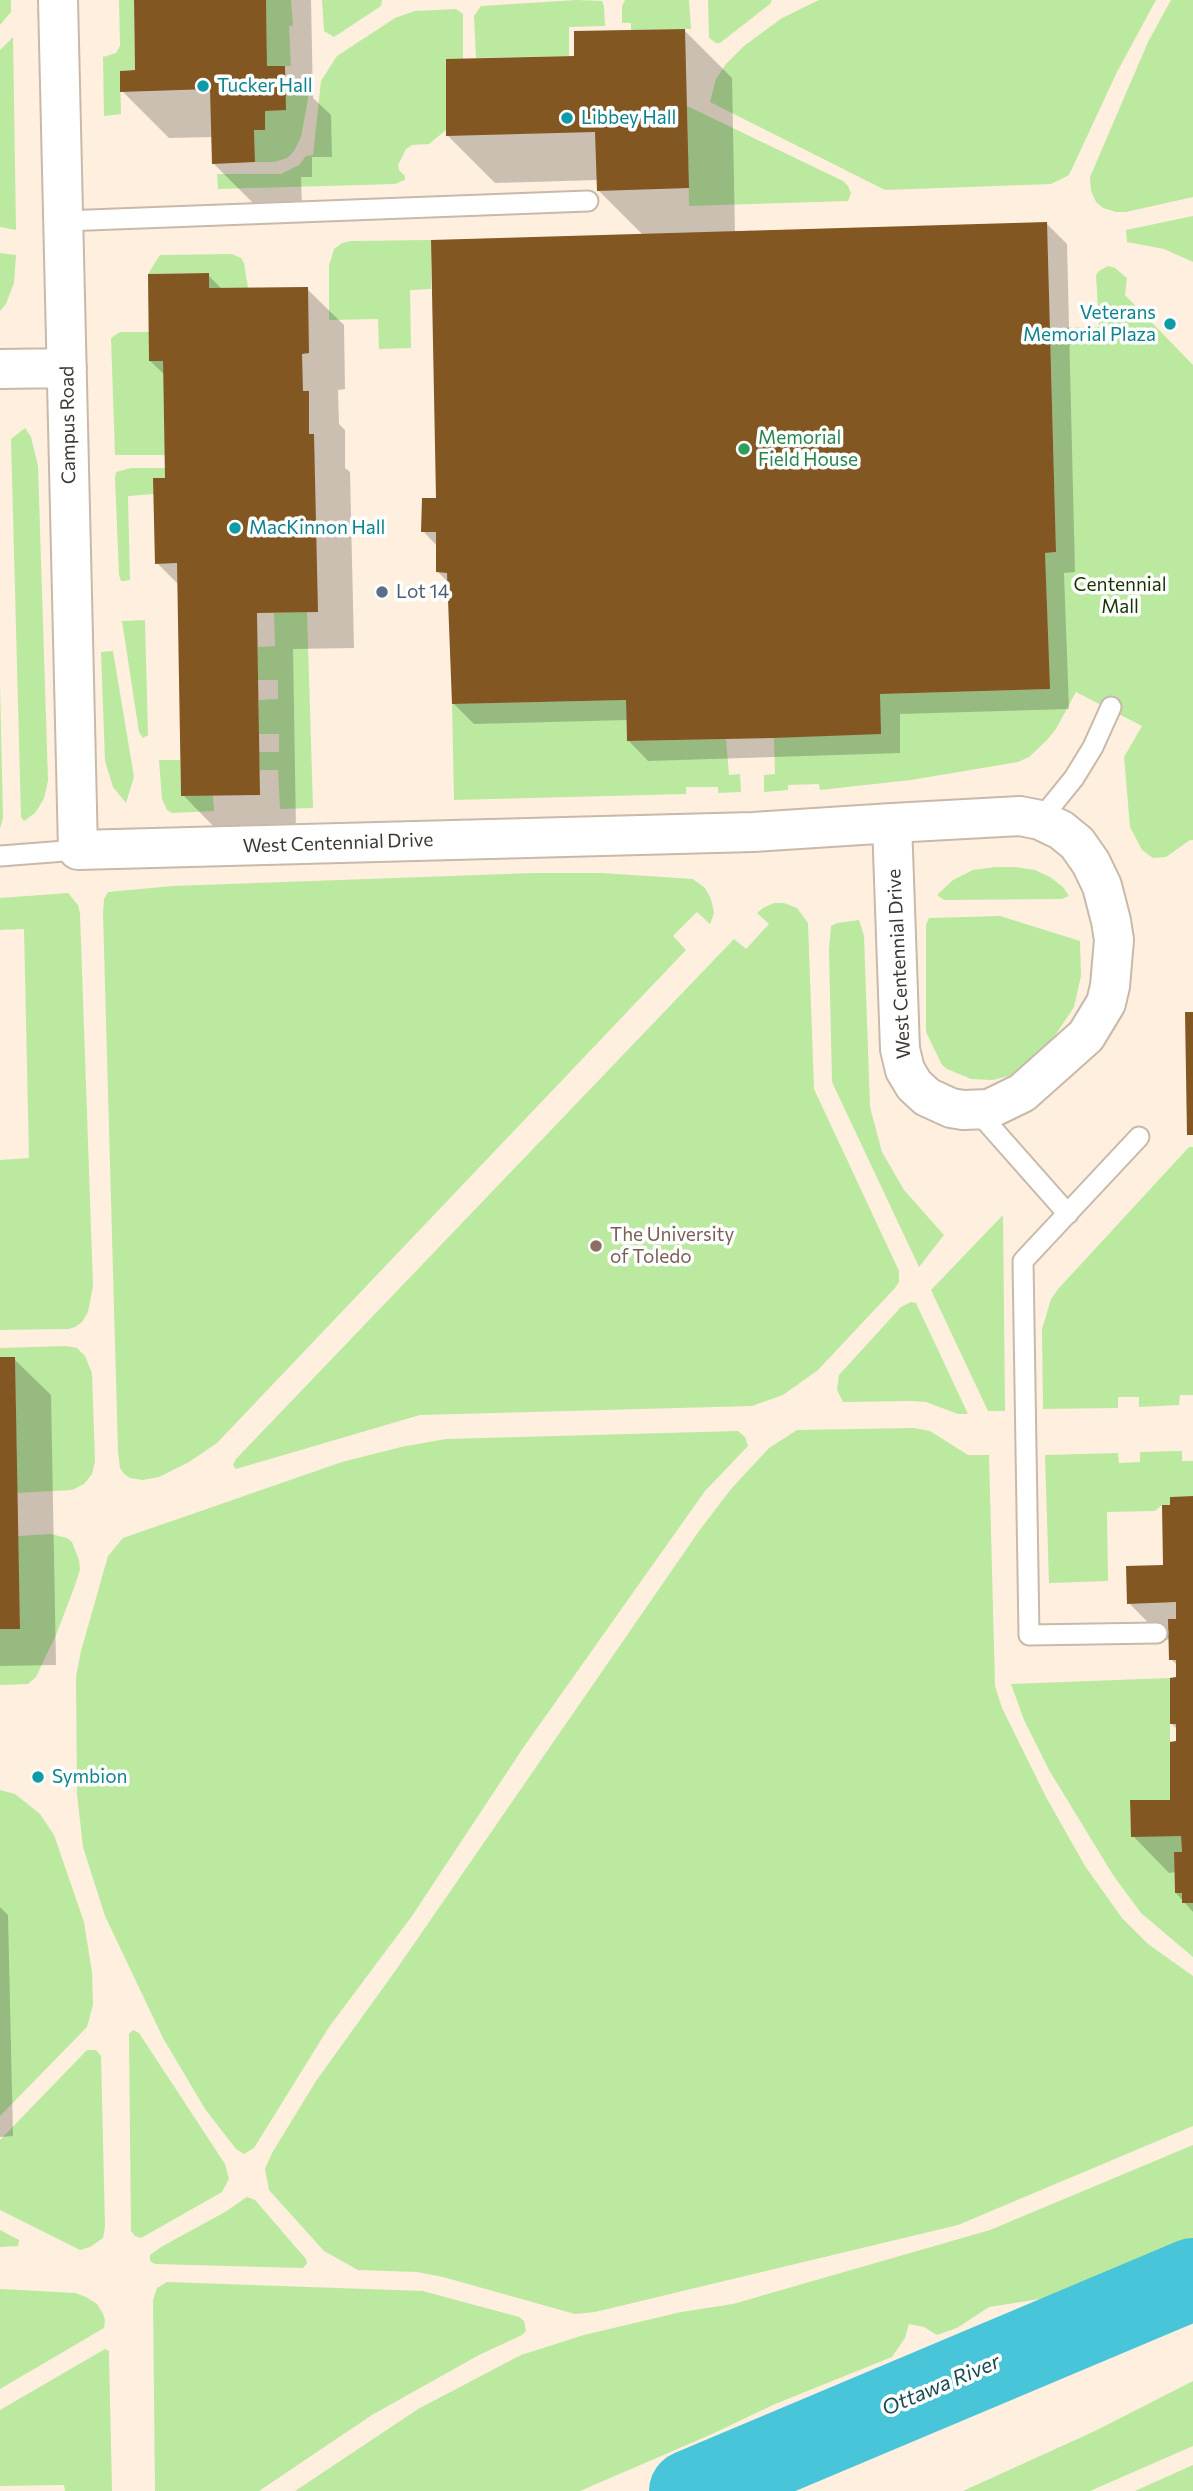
<!DOCTYPE html>
<style>
body{margin:0}
canvas{display:block;background:#feefdf}
</style>
<canvas width="1193" height="2491"></canvas>
<script>
const ctx = document.querySelector('canvas').getContext('2d');
ctx.lineJoin = 'round';
function fill(path, color) {
  ctx.fillStyle = color;
  ctx.fill(path, 'evenodd');
}
function toPath(rows) {
  const path = new Path2D();
  for (const r of rows) {
    path.moveTo(r[0], r[1]);
    for (let i = 2; i < r.length; i += 2) path.lineTo(r[i], r[i + 1]);
  }
  return path;
}
function stroke(path, color, width, dash) {
  ctx.strokeStyle = color;
  ctx.lineWidth = width;
  ctx.lineCap = dash ? 'butt' : 'round';
  ctx.setLineDash(dash || []);
  ctx.stroke(path);
}
function drawText(font, color, halo, rows, align = 'center') {
  ctx.font = font + ' Commissioner,sans-serif';
  ctx.lineWidth = 7;
  ctx.setLineDash([]);
  ctx.textBaseline = 'middle';
  ctx.strokeStyle = halo;
  ctx.fillStyle = color;
  for (const [text, x, y, turn = 0] of rows) {
    ctx.save();
    ctx.translate(x, y);
    ctx.rotate((+turn || 0) * Math.PI / 180);
    ctx.textAlign = isNaN(turn) ? turn : align;
    if (halo) ctx.strokeText(text, 0, 0);
    ctx.fillText(text, 0, 0);
    ctx.restore();
  }
}
const green = toPath([
 [0,0,11,0,11,12,0,25],
 [119,0,134,0,135,70,120,71,121,114,104,116,103,57,116,53,120,46],
 [266,0,291,0,293,26,289,26,291,66,267,66],
 [322,0,382,0,381,6,334,37,324,31],
 [577,0,602,1,604,6,605,26,569,27,569,56,476,58,474,16,481,6],
 [625,0,689,0,691,29,631,30,631,23,622,23,622,6],
 [708,0,772,0,770,4,720,43,716,43,709,38],
 [819,0,1156,0,1117,72,1069,175,1051,184,885,190,710,102,716,79,726,64,744,46,782,18],
 [1171,0,1193,0,1193,197,1126,212,1116,212,1103,208,1096,202,1091,191,1090,177,1148,42],
 [456,9,463,14,463,59,446,59,446,130,429,144,412,145,406,149,398,165,399,170,405,176,405,180,395,184,218,189,217,174,281,174,299,165,306,156,313,155,321,81,337,56,395,18,415,11],
 [13,37,16,230,0,227,0,50],
 [308,81,308,99,301,137,294,151,287,158,274,162,255,162,254,130,265,130,265,111,285,82],
 [687,106,843,181,848,186,851,193,848,201,689,206],
 [1193,216,1193,262,1164,249,1127,242,1126,230],
 [431,240,431,289,410,290,411,348,379,349,378,319,329,320,329,266,334,249,342,243,351,241],
 [0,253,16,255,14,283,6,304,0,311],
 [232,254,241,258,244,263,248,288,209,288,208,273,148,274,160,255],
 [1108,266,1115,268,1127,278,1125,295,1193,365,1193,840,1190,840,1166,857,1153,858,1142,850,1130,827,1124,757,1142,726,1076,692,1056,729,1047,740,1029,757,1018,762,911,780,820,790,819,784,788,785,788,790,764,792,764,775,775,774,774,738,880,733,880,694,1049,689,1045,553,1056,552,1050,328,1099,327,1096,275,1099,271],
 [120,332,149,332,149,361,163,361,165,455,115,455,111,338],
 [25,428,31,437,38,466,48,781,44,798,39,807,35,813,24,821,21,817,11,439],
 [131,468,165,468,165,478,153,478,154,494,128,496,130,580,124,581,121,581,119,575,115,478,116,472],
 [307,612,313,808,280,809,278,770,260,770,259,752,279,752,279,734,259,734,259,700,278,699,278,680,258,680,258,647,275,646,274,613],
 [145,620,148,735,143,738,139,732,122,621],
 [113,651,134,777,126,803,113,787,105,761,101,652],
 [0,683,3,818,0,829],
 [626,700,627,741,726,739,729,775,740,774,741,792,718,793,718,787,686,787,686,794,454,800,452,704],
 [159,760,180,760,181,796,213,795,214,811,172,813,167,810,162,799],
 [995,867,1015,867,1035,870,1050,877,1063,887,1069,896,1062,899,944,900,937,895,953,880,973,870],
 [534,873,601,873,693,879,705,888,711,899,714,913,710,924,697,912,673,936,686,950,217,1443,189,1462,159,1477,143,1480,130,1478,124,1474,120,1468,118,1451,103,913,104,899,108,892,173,886],
 [68,893,78,905,80,913,93,1286,88,1312,82,1322,75,1327,69,1329,0,1330,0,1160,29,1158,24,929,0,930,0,898],
 [774,903,784,903,797,908,808,923,814,1089,899,1271,899,1282,895,1288,818,1370,783,1395,752,1406,420,1415,236,1469,233,1465,236,1459,734,939,746,949,769,924,757,913,763,908],
 [1000,916,1080,941,1081,976,1074,1007,1050,1043,1027,1065,1009,1076,993,1080,971,1079,947,1069,942,1065,926,1032,926,925,929,918],
 [859,920,864,936,870,1107,882,1152,904,1190,944,1235,919,1267,832,1082,829,950,831,926,837,923],
 [1189,1147,1193,1147,1193,1395,1180,1395,1179,1405,1139,1407,1139,1397,1118,1397,1118,1408,1043,1409,1042,1329,1051,1299,1059,1288],
 [1003,1215,1005,1411,988,1411,931,1290],
 [911,1302,916,1303,968,1414,958,1414,926,1402,911,1401,843,1402,837,1390,839,1375,901,1307],
 [66,1346,77,1348,85,1356,92,1373,95,1461,92,1474,84,1484,72,1490,17,1493,15,1357,0,1357,0,1348],
 [914,1428,930,1431,968,1455,989,1455,995,1686,1002,1708,1046,1797,1085,1866,1122,1918,1148,1944,1193,1976,1193,2126,958,2225,595,2312,575,2314,443,2277,417,2272,358,2270,324,2251,269,2190,265,2169,272,2153,316,2081,398,1967,699,1531,731,1489,769,1448,797,1430],
 [738,1431,745,1437,748,1446,705,1491,523,1748,412,1916,329,2027,254,2148,244,2154,236,2149,205,2109,163,2038,105,1916,83,1847,77,1794,76,1677,81,1651,108,1556,123,1538,342,1462,401,1447,446,1439],
 [1182,1451,1182,1461,1193,1461,1193,1496,1170,1497,1170,1505,1162,1505,1155,1511,1107,1512,1108,1581,1049,1583,1045,1455,1118,1453,1119,1463,1140,1462,1140,1452],
 [51,1534,67,1538,72,1542,79,1560,80,1570,74,1588,56,1635,36,1677,28,1684,0,1685,0,1629,20,1629,18,1536],
 [1170,1678,1170,1800,1130,1800,1131,1836,1181,1836,1182,1852,1174,1852,1175,1893,1182,1893,1182,1903,1193,1903,1193,1957,1141,1913,1113,1875,1049,1770,1024,1720,1011,1684],
 [0,1790,15,1794,40,1814,54,1835,84,1922,92,1972,93,2005,87,2027,0,2116],
 [133,2030,139,2033,225,2164,229,2179,222,2192,141,2238,135,2236,131,2231,129,2034],
 [87,2050,96,2050,101,2056,105,2227,103,2238,90,2247,80,2250,0,2210,0,2140],
 [1193,2145,1193,2243,1046,2298,989,2307,957,2328,937,2335,924,2327,909,2324,905,2338,892,2357,775,2404,712,2434,580,2491,295,2491,418,2409,521,2355,584,2335,681,2312,733,2304,990,2230],
 [247,2197,255,2200,306,2259,307,2263,303,2268,155,2264,150,2261,150,2255,161,2247,225,2212],
 [0,2230,19,2240,18,2246,0,2247],
 [167,2282,423,2291,519,2317,524,2321,526,2331,522,2335,479,2355,372,2415,259,2491,155,2491,153,2300,157,2288],
 [0,2289,75,2293,86,2297,97,2304,103,2314,105,2320,104,2328,0,2389],
 [105,2349,109,2351,109,2355,112,2491,65,2491,64,2485,0,2486,0,2410],
 [1193,2381,1193,2446,1090,2491,963,2491,1095,2431],
 [1193,2465,1193,2491,1135,2491]
]);
const shadow = toPath([
 [135,0,311,0,313,98,331,115,332,157,312,157,312,177,301,177,302,209,260,210,213,163,213,137,169,138,122,91,137,72],
 [685,31,732,78,735,233,1047,224,1067,244,1075,572,1064,573,1069,709,900,714,900,753,648,761,628,740,628,720,474,724,454,704,449,583,437,571,437,546,423,531,438,500,644,236,598,190,598,180,495,183,448,136,576,57],
 [208,275,223,290,307,289,344,325,345,389,338,390,339,424,345,430,345,468,350,472,354,648,293,649,296,831,219,832,183,795,179,585,157,563,167,479,165,375,150,361],
 [0,1359,14,1359,51,1395,56,1665,0,1666],
 [1193,1498,1193,1912,1176,1893,1176,1872,1169,1873,1133,1836,1172,1801,1178,1730,1172,1724,1178,1679,1178,1666,1171,1659,1170,1639,1165,1640,1129,1603,1165,1567],
 [0,1907,8,1915,13,2136,0,2137]
]);
const river = toPath([
 [690,2491,1193,2279]
]);
const building = toPath([
 [134,0,266,0,267,66,285,66,286,110,265,111,265,130,254,130,255,162,212,164,210,89,120,92,120,71,135,70],
 [685,29,689,188,597,191,595,132,446,136,446,59,574,56,574,31],
 [1047,222,1056,552,1045,553,1050,689,880,694,881,734,774,738,627,741,626,700,452,704,447,573,436,572,436,532,421,532,422,498,436,498,431,240],
 [209,273,209,288,308,287,309,353,302,354,303,391,309,391,309,434,314,434,318,612,257,613,260,795,181,796,177,563,155,564,153,478,165,478,163,361,149,361,148,274],
 [1185,1012,1193,1012,1193,1135,1187,1135],
 [0,1357,15,1357,20,1629,0,1629],
 [1193,1496,1193,1903,1182,1903,1182,1893,1175,1893,1174,1852,1182,1852,1181,1836,1131,1837,1130,1800,1170,1800,1170,1742,1176,1741,1176,1724,1170,1724,1170,1678,1176,1677,1176,1660,1169,1660,1168,1619,1176,1619,1176,1602,1127,1604,1126,1566,1163,1565,1162,1505,1170,1505,1170,1497]
]);
const service = toPath([
 [63,221,588,201],
 [1040,820,1074,778,1093,747,1111,707],
 [0,856,78,850],
 [976,1110,1068,1214],
 [1139,1137,1023,1261,1029,1635,1157,1633]
]);
const minor = toPath([
 [58,0,78,850,753,832,892,823],
 [0,369,67,368],
 [1020,816,1040,820,1061,830,1077,843,1091,863,1102,886,1111,921,1114,940,1110,986,1106,1003,1086,1036,1022,1093,989,1109,963,1110,951,1108,927,1097,914,1085,905,1070,900,1049,892,823,1020,816]
]);
const markers = [
 [203,86,7,"#0f9aa8"],
 [567,118,7,"#0f9aa8"],
 [1170,324,7,"#0f9aa8"],
 [744,449,7,"#2e9e5b"],
 [235,528,7,"#0f9aa8"],
 [382,592,7,"#5c6f8a"],
 [596,1246,7,"#8d6e63"],
 [38,1777,7,"#0f9aa8"]
];
const cultureNames = [
 ["Tucker Hall",217,86],
 ["Libbey Hall",581,118],
 ["Veterans",1156,313,"right"],
 ["Memorial Plaza",1156,335,"right"],
 ["MacKinnon Hall",249,528],
 ["Symbion",52,1777]
];
const streetNames = [
 ["Campus Road",68,425,-91],
 ["West Centennial Drive",338,843,-2],
 ["West Centennial Drive",899,964,-93]
];
const leisureNames = [
 ["Memorial",758,438],
 ["Field House",758,460]
];
const parkNames = [
 ["Centennial",1120,585],
 ["Mall",1120,607]
];
const serviceNames = [
 ["Lot 14",396,592]
];
const educationNames = [
 ["The University",610,1235],
 ["of Toledo",610,1257]
];
const waterNames = [
 ["Ottawa River",941,2385,-23]
];
fill(green, '#bce9a0');
fill(shadow, '#0003');
stroke(river, '#48c5d9', 82);
fill(building, '#835722');
stroke(service, '#c8b9aa', 23);
stroke(minor, '#c8b9aa', 42);
stroke(service, '#fff', 19);
stroke(minor, '#fff', 38);
for (const [x, y, r, color] of markers) {
  const dot = new Path2D();
  dot.arc(x, y, r, 0, 2 * Math.PI);
  ctx.fillStyle = color;
  ctx.fill(dot);
  stroke(dot, '#fff', 2.5);
}
drawText('19px', '#0d838f', '#fff', cultureNames, 'left');
drawText('19px', '#3e3832', '#fff', streetNames);
drawText('19px', '#27864d', '#fff', leisureNames, 'left');
drawText('19px', '#183300', '#fff', parkNames);
drawText('19px', '#4e5e75', '#fff', serviceNames, 'left');
drawText('19px', '#785e54', '#fff', educationNames, 'left');
drawText('italic 21px', '#154b53', '#fff', waterNames);
</script>
